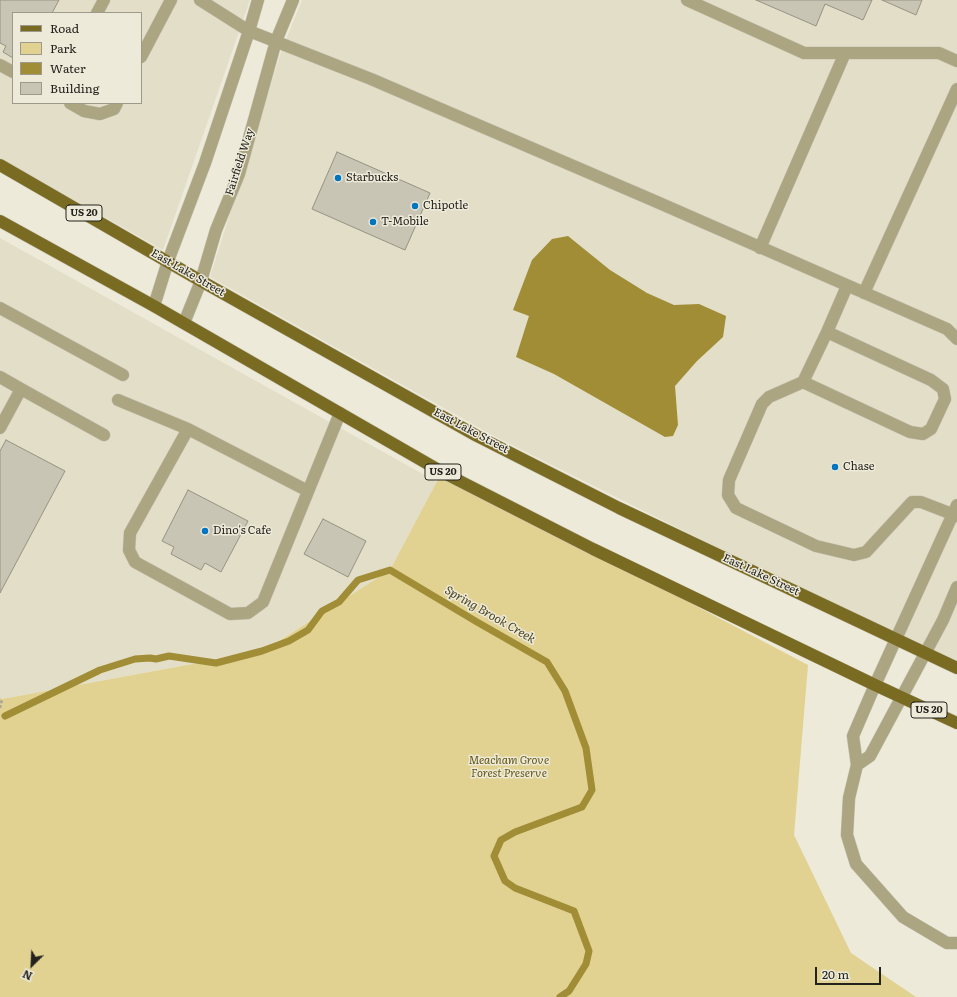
<!DOCTYPE html>
<style>
body{margin:0}
#map{position:relative;width:957px;height:997px;overflow:hidden;background:#edead9;font-family:Literata,serif}
canvas{display:block}
.legend{position:absolute;left:12px;top:12px;width:130px;height:92px;box-sizing:border-box;background:#edead9;border:1px solid #9d9a8d;margin:0;padding:5px 7px;list-style:none;font-size:12px;color:#24221c}
.legend li{display:flex;align-items:center;gap:8px;height:20px}
.legend b{width:20px;border:1px solid #9d9a8d}
.north{position:absolute;left:12px;top:945px;width:40px;height:40px;-webkit-text-stroke:3px #edead9;paint-order:stroke;rotate:204deg;font-size:11px;font-weight:700;line-height:16px;text-align:center;color:#24221c}
.north::after{content:'';display:block;margin:auto;width:14px;height:18px;background:#24221c;clip-path:polygon(50% 0,100% 100%,50% 72%,0 100%)}
.scale{position:absolute;left:815px;top:967px;width:66px;height:18px;box-sizing:border-box;border:2px solid #24221c;border-top:0;padding-left:5px;font-size:12px;line-height:14px;white-space:nowrap;color:#24221c;-webkit-text-stroke:3px #edead9;paint-order:stroke}
</style>
<div id="map">
<canvas width="957" height="997"></canvas>
<ul class="legend">
<li><b style="height:5px;background:#7a6b23"></b>Road</li>
<li><b style="height:11px;background:#e1d292"></b>Park</li>
<li><b style="height:11px;background:#a08d36"></b>Water</li>
<li><b style="height:11px;background:#c9c5b5"></b>Building</li>
</ul>
<div class="north">N</div>
<div class="scale">20 m</div>
</div>
<script>
const ctx = document.querySelector('canvas').getContext('2d');
ctx.lineJoin = 'round';
function fill(path, color) {
  ctx.fillStyle = color;
  ctx.fill(path, 'evenodd');
}
function toPath(rows) {
  const path = new Path2D();
  for (const r of rows) {
    path.moveTo(r[0], r[1]);
    for (let i = 2; i < r.length; i += 2) path.lineTo(r[i], r[i + 1]);
  }
  return path;
}
function stroke(path, color, width, dash) {
  ctx.strokeStyle = color;
  ctx.lineWidth = width;
  ctx.lineCap = dash ? 'butt' : 'round';
  ctx.setLineDash(dash || []);
  ctx.stroke(path);
}
function drawText(font, color, halo, rows, align = 'center') {
  ctx.font = font + ' Literata,serif';
  ctx.lineWidth = 3;
  ctx.setLineDash([]);
  ctx.textBaseline = 'middle';
  ctx.strokeStyle = halo;
  ctx.fillStyle = color;
  for (const [text, x, y, turn = 0] of rows) {
    ctx.save();
    ctx.translate(x, y);
    ctx.rotate((+turn || 0) * Math.PI / 180);
    ctx.textAlign = isNaN(turn) ? turn : align;
    if (halo) ctx.strokeText(text, 0, 0);
    ctx.fillText(text, 0, 0);
    ctx.restore();
  }
}
const built = toPath([
 [0,0,250,0,163,250,0,158],
 [13,13,141,13,141,103,13,103],
 [302,0,957,0,957,662,788,583,492,435,210,277,281,52],
 [0,238,437,482,390,570,262,651,2,699,0,697]
]);
const green = toPath([
 [442,472,808,665,794,835,851,953,916,997,0,997,0,697,2,699,263,651,390,570]
]);
const water = toPath([
 [568,236,610,270,647,293,674,305,699,304,726,316,723,337,697,361,675,386,678,425,673,436,665,437,554,374,516,357,529,316,513,310,532,260,552,239]
]);
const stream = toPath([
 [5,716,100,670,135,659,150,658,156,659,169,656,216,663,262,651,289,641,308,630,322,611,339,602,358,580,390,570,477,622,547,662,565,691,586,748,592,790,582,807,515,832,501,840,494,856,505,881,515,888,574,911,589,951,586,964,569,991,560,997]
]);
const building = toPath([
 [0,0,59,0,52,13,13,13,13,58,3,52,6,46,0,43,0,0],
 [756,0,872,0,863,20,825,4,816,26,756,0],
 [882,0,922,0,916,15,882,0],
 [337,152,430,193,405,250,312,209,337,152],
 [6,440,65,471,0,593,0,451,6,440],
 [188,490,248,521,221,572,205,563,201,570,171,554,174,547,162,541,188,490],
 [323,519,366,541,348,577,304,554,323,519]
]);
const path = toPath([
 [0,708,2,699]
]);
const minor = toPath([
 [200,0,249,31,371,79,657,202,947,329,957,339],
 [687,0,804,53,939,53,957,61],
 [97,13,104,0],
 [141,57,171,0],
 [0,65,13,72],
 [70,103,84,111,100,114,114,109,117,103],
 [760,248,845,53],
 [847,286,827,332,803,382,769,397,762,404,729,480,728,495,736,508,816,546,854,555,866,552,912,502,921,502,957,516],
 [864,293,957,89],
 [154,306,168,261,205,163,249,31,258,0],
 [0,308,123,375],
 [184,323,201,281,216,230,239,174,276,41,293,0],
 [0,377,21,389],
 [803,382,910,432,923,434,931,429,945,399,943,389,931,380,827,332],
 [118,400,188,429,130,533,129,550,135,562,230,614,248,613,263,602,340,413],
 [0,428,21,389,104,435],
 [188,429,308,491],
 [957,505,875,685,853,736,857,765,849,798,847,835,856,864,903,917,947,943,957,943],
 [857,765,870,756,943,620,957,587]
]);
const major = toPath([
 [0,165,201,281,477,436,619,508,957,668],
 [0,221,154,306,442,472,593,549,875,685,957,723]
]);
const markers = [
 [338,178,4,"#0075bf"],
 [415,206,4,"#0075bf"],
 [373,222,4,"#0075bf"],
 [835,467,4,"#0075bf"],
 [205,531,4,"#0075bf"]
];
const shields = [
 [84,213,36],
 [443,472,36],
 [929,710,36]
];
const shieldNames = [
 ["US 20",84,213],
 ["US 20",443,472],
 ["US 20",929,710]
];
const streetNames = [
 ["Fairfield Way",240,162,-72],
 ["East Lake Street",188,273,30],
 ["East Lake Street",471,431,28],
 ["East Lake Street",761,575,25]
];
const poiNames = [
 ["Starbucks",346,178],
 ["Chipotle",423,206],
 ["T-Mobile",381,222],
 ["Chase",843,467],
 ["Dino's Cafe",213,531]
];
const parkNames = [
 ["Meacham Grove",509,761],
 ["Forest Preserve",509,774]
];
const waterNames = [
 ["Spring Brook Creek",490,615,30]
];
fill(built, '#e3dec7');
fill(green, '#e1d292');
fill(water, '#a08d36');
stroke(stream, '#a08d36', 7);
fill(building, '#c9c5b5');
stroke(building, '#979384', 1);
stroke(minor, '#c9c6b7', 13);
stroke(major, '#c9c6b7', 13);
stroke(path, '#a8a598', 2.5, [3, 2]);
stroke(minor, '#aca582', 12);
stroke(major, '#7a6b23', 12);
for (const [x, y, r, color] of markers) {
  const dot = new Path2D();
  dot.arc(x, y, r, 0, 2 * Math.PI);
  ctx.fillStyle = color;
  ctx.fill(dot);
  stroke(dot, '#edead9', 1.5);
}
for (const [x, y, w] of shields) {
  const box = new Path2D();
  box.roundRect(x - w / 2, y - 8, w, 16, 3);
  ctx.fillStyle = '#edead9';
  ctx.fill(box);
  stroke(box, '#24221c', 1);
}
drawText('bold 10px', '#24221c', null, shieldNames);
drawText('11px', '#24221c', '#edead9', streetNames);
drawText('11px', '#24221c', '#edead9', poiNames, 'left');
drawText('italic 11px', '#645616', '#edead9', parkNames);
drawText('italic 12px', '#4d4520', '#edead9', waterNames);
</script>
